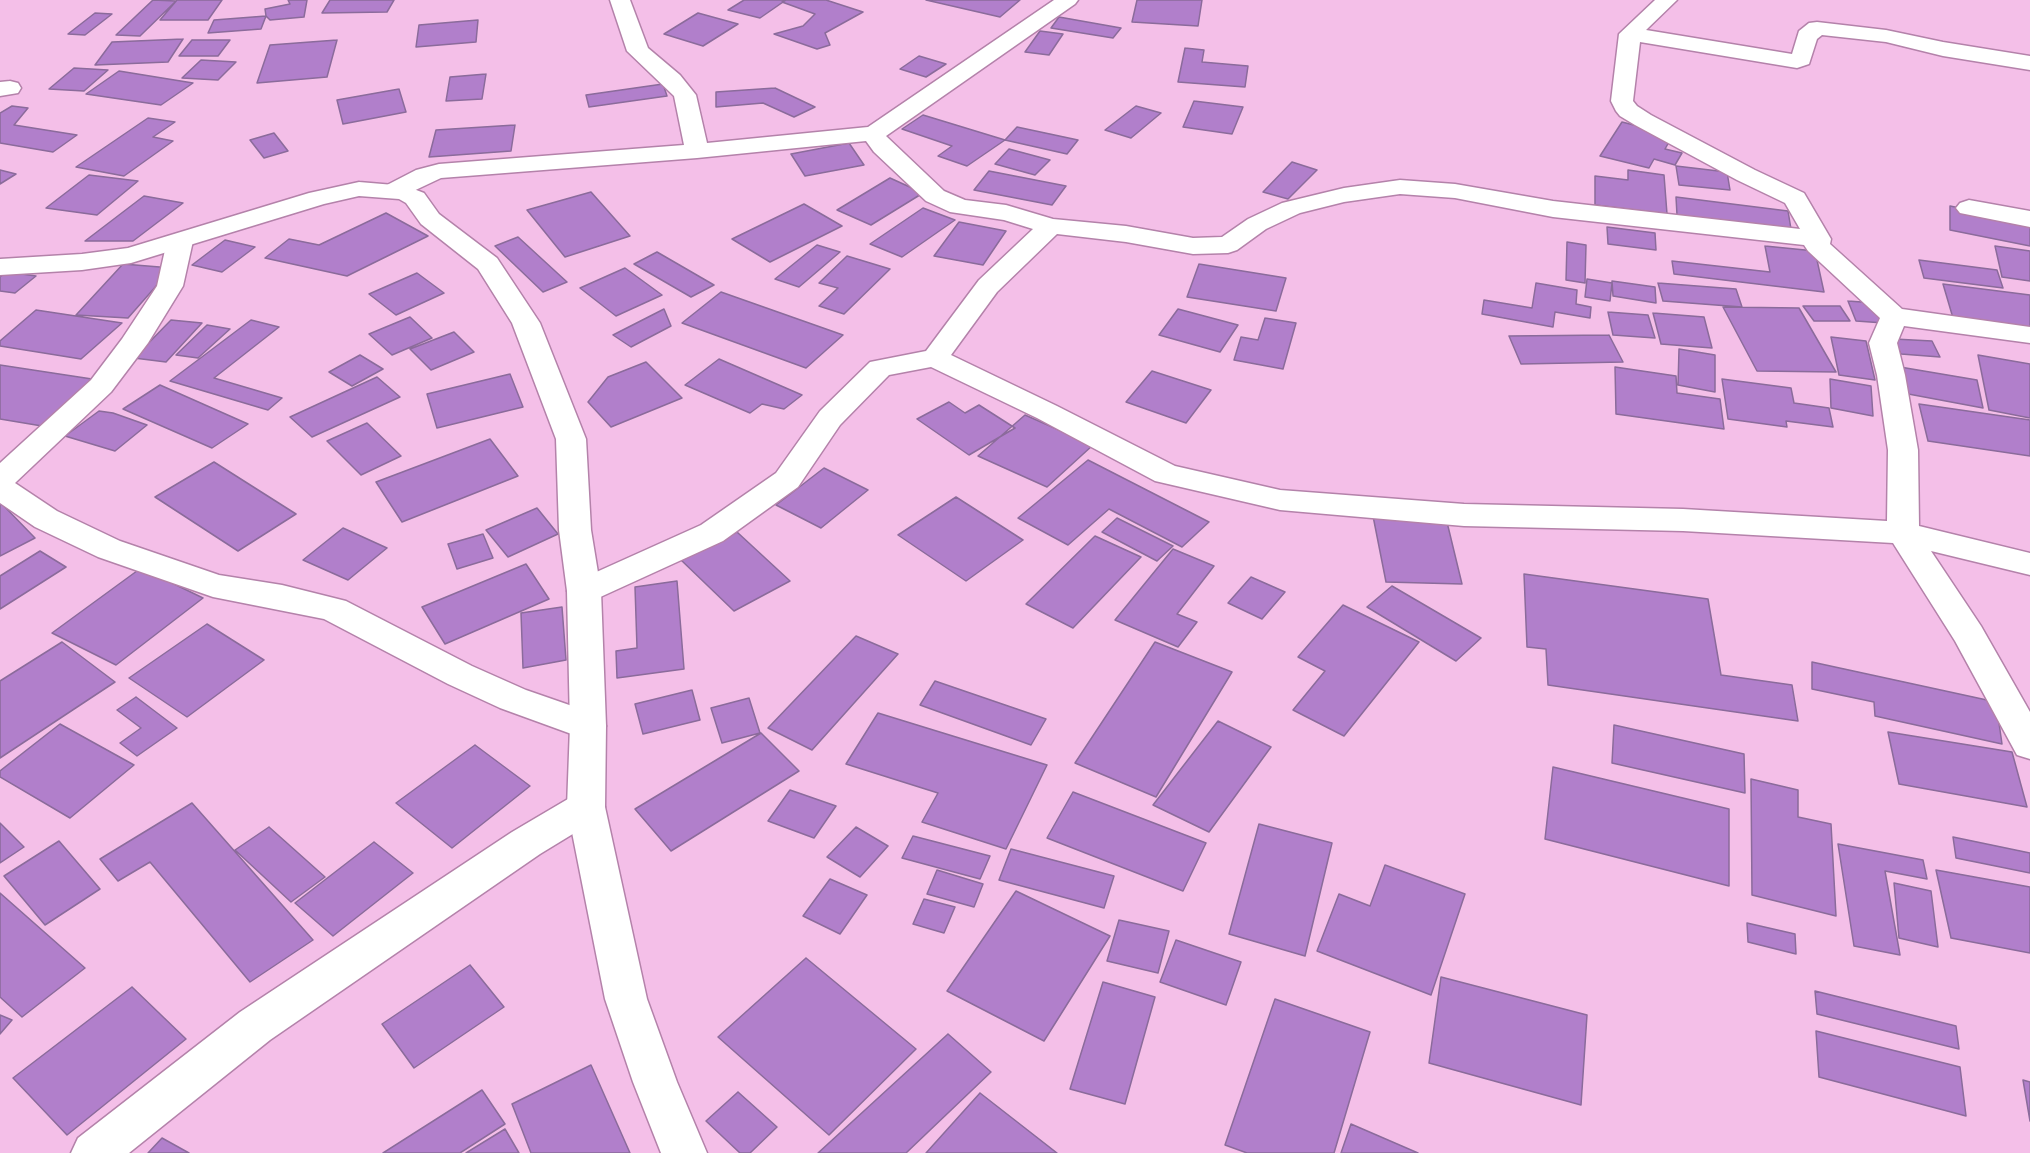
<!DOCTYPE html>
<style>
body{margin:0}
canvas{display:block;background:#f4bfe8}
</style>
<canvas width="2030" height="1153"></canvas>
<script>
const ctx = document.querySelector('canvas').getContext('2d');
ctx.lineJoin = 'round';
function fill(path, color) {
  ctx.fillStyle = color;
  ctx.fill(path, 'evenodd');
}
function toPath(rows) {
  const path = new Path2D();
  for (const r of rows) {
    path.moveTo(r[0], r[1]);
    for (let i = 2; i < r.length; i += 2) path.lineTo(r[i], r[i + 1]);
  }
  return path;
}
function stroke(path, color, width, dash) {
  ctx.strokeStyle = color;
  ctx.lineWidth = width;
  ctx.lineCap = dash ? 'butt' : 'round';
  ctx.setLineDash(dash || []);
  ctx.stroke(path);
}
const building = toPath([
 [153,0,176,1,140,36,116,35,153,0],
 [222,0,208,20,160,20,177,0,222,0],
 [288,0,307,0,304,17,270,20,266,16,265,9,290,4,288,0],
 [330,0,394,0,387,12,322,13,330,0],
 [744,0,786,0,760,18,728,10,744,0],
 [786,0,826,0,863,12,825,33,830,45,817,49,774,34,803,26,815,14,782,2,786,0],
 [926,0,1020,0,1000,17,926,0],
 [1137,0,1202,0,1198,26,1132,22,1137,0],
 [95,13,112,14,85,35,68,34,95,13],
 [698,13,738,24,703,46,664,34,698,13],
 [266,16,261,29,208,33,214,20,266,16],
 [1059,17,1121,28,1113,38,1051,28,1059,17],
 [478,20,476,42,416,47,419,25,478,20],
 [1040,31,1063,34,1049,55,1025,52,1040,31],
 [183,39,168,62,95,65,112,42,183,39],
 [192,40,230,40,218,56,179,56,192,40],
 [337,40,327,77,257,83,270,45,337,40],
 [1185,48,1204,50,1202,62,1248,66,1245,87,1178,82,1185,48],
 [919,56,946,64,926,77,900,69,919,56],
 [201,60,236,62,218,80,182,78,201,60],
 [74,68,108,70,84,91,49,89,74,68],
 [119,71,193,83,161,105,86,94,119,71],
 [486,74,482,99,446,101,450,77,486,74],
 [663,84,667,96,589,107,586,95,663,84],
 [775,88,815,107,794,117,763,103,716,107,716,92,775,88],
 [399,89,406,112,343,124,337,100,399,89],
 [1194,101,1243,107,1232,134,1183,127,1194,101],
 [12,106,28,108,14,125,77,135,53,152,0,143,0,113,12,106],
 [1136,106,1161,113,1131,138,1105,130,1136,106],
 [923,115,1005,140,967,166,938,156,952,146,902,129,923,115],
 [148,118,175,122,153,137,173,141,124,176,76,167,148,118],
 [1622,122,1673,135,1665,149,1682,153,1675,165,1654,159,1649,168,1600,156,1622,122],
 [515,125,511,151,429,157,436,130,515,125],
 [1017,127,1078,140,1067,154,1005,140,1017,127],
 [274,133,288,151,264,158,250,140,274,133],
 [849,143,864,165,805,176,791,154,849,143],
 [1009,149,1050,160,1035,175,995,164,1009,149],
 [1292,162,1317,170,1288,199,1263,192,1292,162],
 [1676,166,1727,172,1730,190,1679,185,1676,166],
 [0,170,16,174,0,184,0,170],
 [1628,170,1664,175,1667,214,1595,205,1595,176,1628,180,1628,170],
 [989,171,1066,186,1052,205,974,190,989,171],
 [89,175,138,181,97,215,46,208,89,175],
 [890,178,923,193,871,225,837,210,890,178],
 [591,192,630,236,565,257,527,210,591,192],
 [144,196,183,203,133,241,85,241,144,196],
 [1676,197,1788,211,1791,229,1677,215,1676,197],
 [804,204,842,226,770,262,732,239,804,204],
 [1950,206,2030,222,2030,246,1950,230,1950,206],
 [923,208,955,220,902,257,870,244,923,208],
 [386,213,428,236,347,276,265,258,289,239,319,245,386,213],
 [959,222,1006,231,983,265,934,256,959,222],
 [1607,227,1655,233,1656,250,1608,244,1607,227],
 [518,237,567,282,543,292,495,246,518,237],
 [225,240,255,247,222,272,192,265,225,240],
 [1567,242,1586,245,1585,283,1566,280,1567,242],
 [817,245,840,252,799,287,775,279,817,245],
 [1765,246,1815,251,1824,292,1674,274,1672,261,1770,272,1765,246],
 [1995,246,2030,251,2030,281,2002,277,1995,246],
 [657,252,714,285,691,297,634,264,657,252],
 [847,256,890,269,844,314,819,306,838,288,819,283,847,256],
 [1919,260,1997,270,2003,288,1924,278,1919,260],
 [123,264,172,268,128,318,76,315,123,264],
 [1199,264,1286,278,1276,311,1187,297,1199,264],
 [625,268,662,295,616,316,580,288,625,268],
 [7,272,36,276,15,293,0,291,0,277,7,272],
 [417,273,444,293,396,315,369,294,417,273],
 [1587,279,1612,283,1610,301,1585,297,1587,279],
 [1612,281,1655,287,1656,303,1613,296,1612,281],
 [1536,283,1577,290,1576,304,1591,307,1590,318,1555,312,1553,327,1482,314,1484,300,1532,308,1536,283],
 [1658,283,1736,289,1742,307,1663,301,1658,283],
 [1943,284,2030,295,2030,328,1953,318,1943,284],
 [721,292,843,335,806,368,682,323,721,292],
 [1848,301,1875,303,1884,323,1856,321,1848,301],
 [1803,306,1840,306,1850,321,1814,321,1803,306],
 [1723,307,1799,308,1836,372,1757,371,1723,307],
 [664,309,671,326,631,347,613,335,664,309],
 [1178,309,1238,325,1220,352,1159,335,1178,309],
 [36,310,122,323,81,359,0,346,0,341,36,310],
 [1608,312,1648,315,1655,338,1613,335,1608,312],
 [1653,313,1704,317,1712,348,1661,344,1653,313],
 [410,317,432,338,392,355,369,334,410,317],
 [1265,318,1296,323,1283,369,1234,360,1241,337,1258,340,1265,318],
 [171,320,202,323,166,362,134,358,171,320],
 [251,320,279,327,214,378,282,398,268,410,170,381,251,320],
 [207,325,230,329,198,358,176,355,207,325],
 [454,332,474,352,431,370,410,349,454,332],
 [1609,335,1623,362,1521,364,1509,336,1609,335],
 [1831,337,1866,341,1875,380,1839,375,1831,337],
 [1894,339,1932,341,1940,357,1901,354,1894,339],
 [1679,349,1715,355,1715,392,1678,385,1679,349],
 [360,355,383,369,352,386,329,372,360,355],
 [1978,355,2030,364,2030,418,1989,410,1978,355],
 [719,359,802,395,784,409,762,404,750,413,685,385,719,359],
 [646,362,682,398,611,427,588,402,608,377,646,362],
 [0,365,92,379,42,426,0,419,0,365],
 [1615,367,1676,376,1677,393,1720,399,1724,429,1616,414,1615,367],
 [1900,367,1977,380,1983,408,1903,393,1900,367],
 [1152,371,1211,390,1186,423,1126,402,1152,371],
 [510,374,523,407,437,428,427,394,510,374],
 [377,377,400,397,312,437,290,417,377,377],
 [1722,379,1791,388,1794,403,1829,408,1833,427,1786,421,1787,427,1728,419,1722,379],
 [1830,379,1871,386,1873,416,1831,408,1830,379],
 [160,385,248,424,212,448,123,409,160,385],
 [949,402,965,413,979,405,1015,428,969,455,917,419,949,402],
 [1919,404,2030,420,2030,456,1928,441,1919,404],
 [99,411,113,413,147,425,115,451,65,436,99,411],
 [1025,415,1093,445,1047,487,978,456,1025,415],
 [367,423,401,456,361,475,327,441,367,423],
 [490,439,518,476,402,522,376,482,490,439],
 [1088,460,1209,522,1182,547,1109,509,1068,545,1018,518,1088,460],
 [214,462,296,514,238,551,155,497,214,462],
 [824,468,868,490,821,528,776,505,824,468],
 [956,497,1023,540,966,581,898,535,956,497],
 [0,502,35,538,0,556,0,502],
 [537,508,558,534,508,557,486,530,537,508],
 [1373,516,1446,518,1462,584,1386,582,1373,516],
 [1117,518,1173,546,1157,561,1102,532,1117,518],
 [343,528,387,548,348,580,303,560,343,528],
 [737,532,790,581,734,611,681,560,737,532],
 [483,534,493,558,457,569,448,544,483,534],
 [1095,536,1141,557,1073,628,1026,604,1095,536],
 [1173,549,1214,566,1177,614,1197,622,1178,647,1115,620,1173,549],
 [40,551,66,567,0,609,0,576,40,551],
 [526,564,549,599,445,644,422,607,526,564],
 [141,568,203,598,116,665,52,633,141,568],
 [1524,574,1708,599,1721,675,1792,685,1798,721,1548,685,1546,649,1527,647,1524,574],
 [1251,577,1285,592,1262,619,1228,603,1251,577],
 [677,581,684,669,617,678,616,651,637,648,635,587,677,581],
 [1392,586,1481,638,1456,661,1367,607,1392,586],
 [1343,605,1419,642,1344,736,1293,710,1325,671,1298,657,1343,605],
 [562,607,566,660,523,668,521,613,562,607],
 [207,624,264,660,187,717,129,678,207,624],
 [856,636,898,654,812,750,768,728,856,636],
 [62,642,115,682,0,758,0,681,62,642],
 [1155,642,1232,672,1156,797,1075,763,1155,642],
 [1812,662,1996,702,2002,744,1875,716,1874,702,1812,689,1812,662],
 [935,681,1046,719,1031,745,920,705,935,681],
 [692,690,700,720,643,734,635,704,692,690],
 [136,697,177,728,137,756,120,743,141,728,117,710,136,697],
 [749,698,760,733,722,743,711,708,749,698],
 [878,713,1047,765,1006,849,922,822,938,793,846,764,878,713],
 [1218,721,1271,747,1209,832,1153,805,1218,721],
 [60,724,134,765,70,818,0,777,0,771,60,724],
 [1614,725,1744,754,1745,793,1612,763,1614,725],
 [1888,732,2012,752,2027,807,1899,784,1888,732],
 [761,733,799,771,671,851,635,809,761,733],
 [475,745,530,786,452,848,396,803,475,745],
 [1553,767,1729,809,1729,886,1545,839,1553,767],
 [1751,779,1798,790,1798,817,1831,824,1836,916,1752,895,1751,779],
 [790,790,836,806,814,838,768,821,790,790],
 [1073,792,1206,843,1183,891,1047,838,1073,792],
 [192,803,313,940,250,982,150,862,118,881,100,859,192,803],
 [0,823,24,847,0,863,0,823],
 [1259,824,1332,843,1305,956,1229,934,1259,824],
 [269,827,325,877,291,902,235,850,269,827],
 [856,827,888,846,860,877,827,857,856,827],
 [913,836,990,856,980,879,902,858,913,836],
 [1953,837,2030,853,2030,873,1956,858,1953,837],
 [59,841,100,889,45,925,4,876,59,841],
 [374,842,413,873,333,936,295,903,374,842],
 [1838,844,1923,860,1927,879,1885,871,1900,955,1854,946,1838,844],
 [1011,849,1114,876,1104,908,999,880,1011,849],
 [1385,865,1465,894,1431,995,1317,951,1339,894,1370,906,1385,865],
 [937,870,983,884,974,907,927,894,937,870],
 [1936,870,2030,887,2030,953,1951,938,1936,870],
 [830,879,867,895,840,934,803,916,830,879],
 [1894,883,1931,891,1938,947,1899,938,1894,883],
 [1016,891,1110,936,1044,1041,947,991,1016,891],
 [0,893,85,968,22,1017,0,997,0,893],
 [924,899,955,907,944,933,913,924,924,899],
 [1119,920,1169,931,1158,973,1107,961,1119,920],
 [1747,923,1795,934,1796,954,1748,942,1747,923],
 [1176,940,1241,962,1226,1005,1160,982,1176,940],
 [806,958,916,1049,829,1135,718,1037,806,958],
 [470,965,504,1007,414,1068,382,1024,470,965],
 [1441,977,1587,1015,1581,1105,1429,1063,1441,977],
 [1103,982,1155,997,1125,1104,1070,1089,1103,982],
 [132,987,186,1039,67,1135,13,1078,132,987],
 [1815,991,1956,1026,1959,1049,1817,1014,1815,991],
 [1275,999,1370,1032,1334,1153,1247,1153,1225,1145,1275,999],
 [0,1015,12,1020,0,1034,0,1015],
 [1816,1031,1960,1067,1966,1116,1819,1077,1816,1031],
 [948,1034,991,1072,906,1153,818,1153,948,1034],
 [591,1065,630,1153,531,1153,512,1104,591,1065],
 [2023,1080,2030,1082,2030,1121,2023,1080],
 [482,1090,505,1124,460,1153,383,1153,482,1090],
 [738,1092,777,1127,750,1153,740,1153,706,1121,738,1092],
 [980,1093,1057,1153,926,1153,980,1093],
 [1351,1124,1418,1153,1341,1153,1351,1124],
 [505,1129,519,1153,466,1153,505,1129],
 [162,1138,189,1153,148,1153,162,1138]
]);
const minor = toPath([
 [610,0,630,0,648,48,680,75,696,95,707,143,868,127,1054,0,1078,0,1075,4,886,136,944,191,965,200,1006,205,1053,219,1126,226,1193,238,1222,237,1248,219,1282,203,1344,188,1400,180,1455,184,1553,201,1800,229,1785,203,1737,180,1635,125,1620,116,1616,111,1611,101,1619,34,1655,0,1677,0,1646,30,1792,54,1799,31,1809,23,1817,22,1886,30,1943,42,2030,56,2030,70,1943,56,1886,42,1822,35,1817,39,1809,64,1797,68,1640,42,1633,101,1637,106,1651,115,1755,170,1804,193,1831,239,1830,244,1902,309,2030,327,2030,343,1904,326,1897,343,1905,375,1918,450,1919,526,2030,553,2030,575,1931,551,1981,626,2030,712,2030,759,2017,755,1955,641,1893,543,1683,531,1464,526,1280,510,1155,481,1037,418,931,367,889,375,840,425,798,487,723,541,596,599,584,603,572,599,567,591,572,583,701,525,776,473,820,411,870,362,926,351,979,280,1033,229,1004,220,950,212,926,201,874,152,866,141,697,158,441,178,405,195,396,197,387,195,384,190,387,185,416,170,439,164,684,145,674,96,627,51,610,0],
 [1400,194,1455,198,1553,217,1804,245,1808,251,1880,318,1869,343,1877,375,1888,450,1887,521,1683,509,1464,504,1280,490,1175,466,1057,406,951,355,997,292,1057,234,1126,242,1193,254,1228,253,1237,250,1266,229,1300,213,1344,202,1400,194],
 [10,81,18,83,21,88,18,93,0,96,0,82,10,81],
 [1969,200,2030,211,2030,227,1960,213,1956,208,1960,203,1969,200],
 [180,233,189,236,193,241,183,286,148,343,111,392,15,483,57,511,120,541,219,575,282,585,346,601,472,666,526,690,601,716,606,726,601,736,588,740,500,708,448,684,324,619,213,597,98,557,35,527,0,503,0,463,91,380,122,339,157,286,167,241,171,236,180,233],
 [586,792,599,796,605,807,599,818,540,854,270,1040,129,1153,71,1153,78,1138,240,1012,512,832,573,796,586,792]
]);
const tertiary = toPath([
 [359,182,406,186,424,193,439,214,497,258,540,323,586,439,591,530,601,591,606,726,605,807,647,999,677,1082,707,1153,661,1153,633,1082,605,999,567,807,570,726,567,591,559,530,556,439,512,323,478,269,421,224,406,203,399,199,359,196,324,204,131,263,82,270,0,275,0,259,82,254,128,248,309,193,359,182]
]);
fill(building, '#b17fcb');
stroke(building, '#8b6b9b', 1.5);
stroke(minor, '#b482aa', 3);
stroke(tertiary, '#b482aa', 3);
fill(minor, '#fff');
fill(tertiary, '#fff');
</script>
